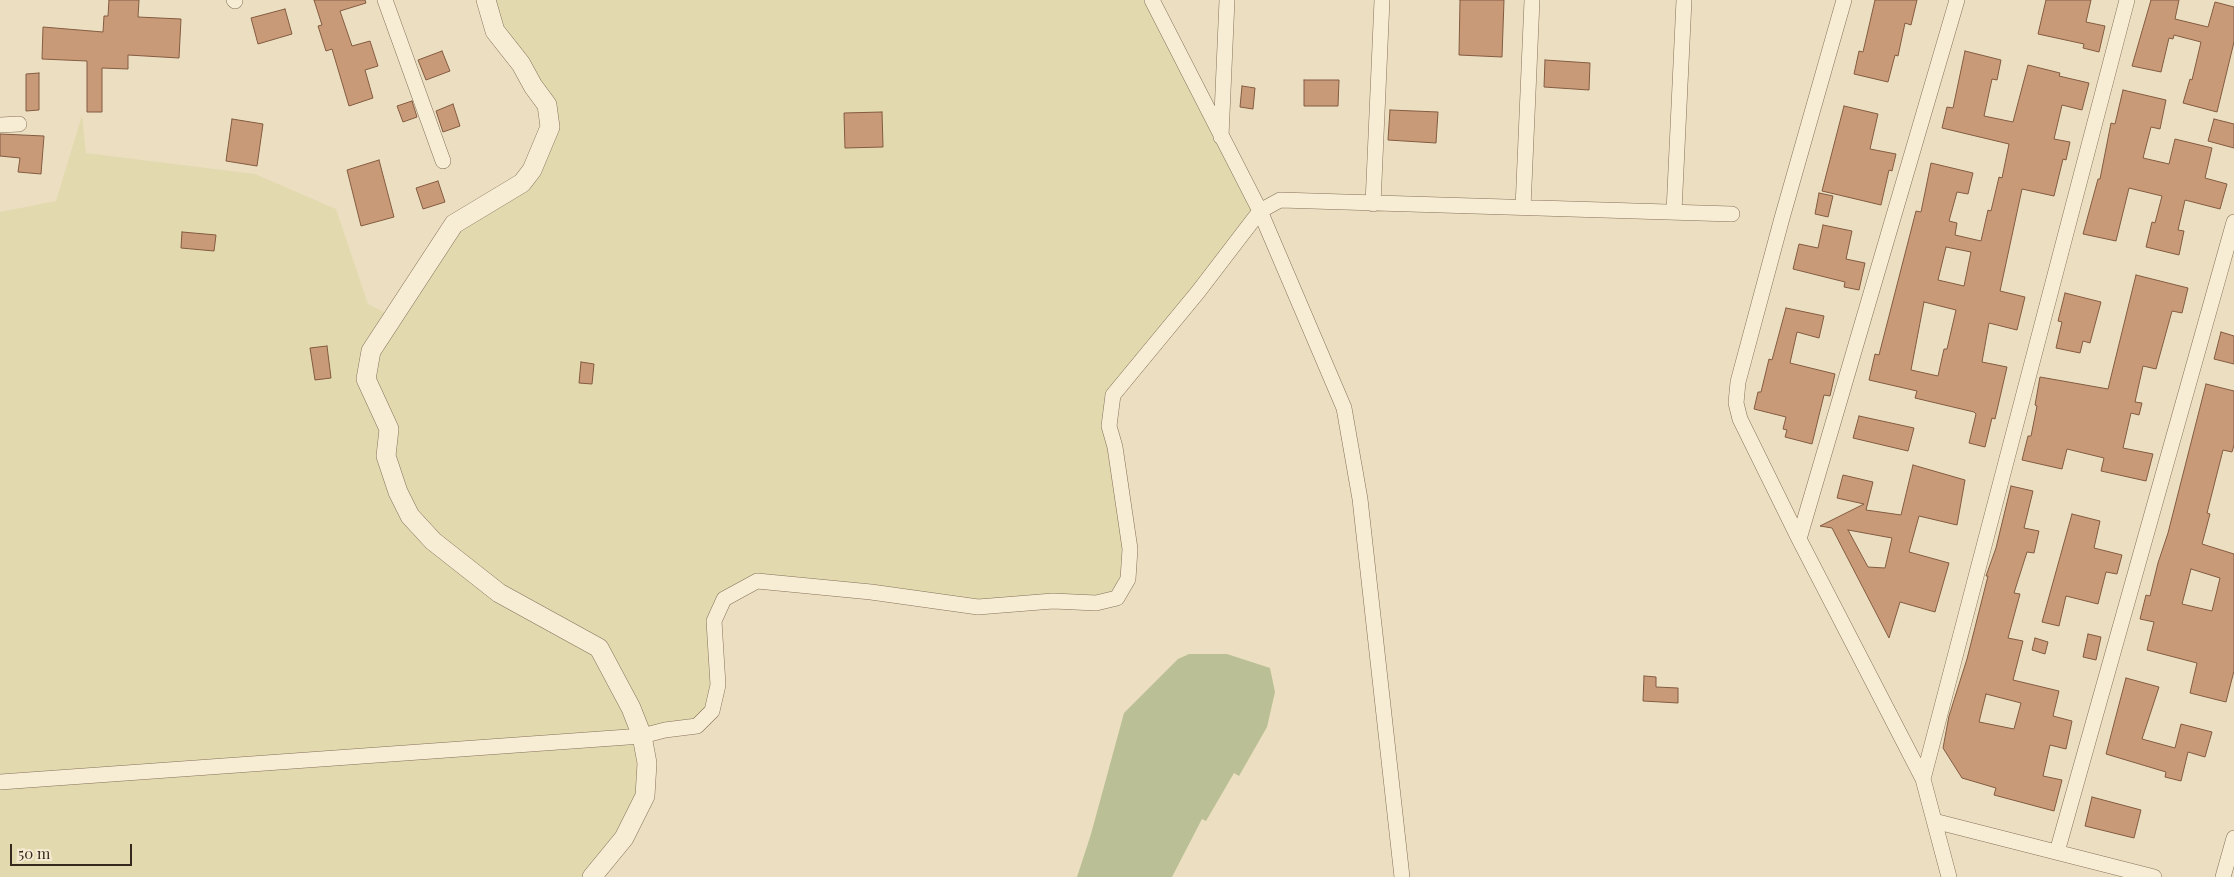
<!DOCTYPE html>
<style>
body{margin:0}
#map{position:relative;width:2234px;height:877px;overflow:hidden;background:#ecdfc1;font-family:"Playfair Display",serif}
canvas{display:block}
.scale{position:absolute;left:10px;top:844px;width:122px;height:22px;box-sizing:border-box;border:2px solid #35291d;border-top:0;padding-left:6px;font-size:15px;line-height:18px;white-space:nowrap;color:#35291d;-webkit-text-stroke:4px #f4ead1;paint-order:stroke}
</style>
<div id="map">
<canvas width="2234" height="877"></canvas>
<div class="scale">50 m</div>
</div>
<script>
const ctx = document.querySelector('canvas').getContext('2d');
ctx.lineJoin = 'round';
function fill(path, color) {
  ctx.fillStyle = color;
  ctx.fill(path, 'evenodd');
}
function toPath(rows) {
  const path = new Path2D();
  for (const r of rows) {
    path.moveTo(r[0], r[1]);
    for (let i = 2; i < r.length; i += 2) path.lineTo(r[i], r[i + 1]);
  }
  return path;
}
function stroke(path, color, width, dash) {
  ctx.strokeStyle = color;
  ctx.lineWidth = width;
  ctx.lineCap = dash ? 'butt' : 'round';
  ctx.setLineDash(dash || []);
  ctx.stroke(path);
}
const farmland = toPath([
 [486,0,1152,0,1260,211,1113,395,1130,549,1117,598,1012,603,757,581,724,599,714,621,718,685,697,726,642,736,645,796,592,877,0,877,0,212,56,201,82,115,86,153,255,174,336,209,368,304,392,316,454,224,522,183,550,127]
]);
const cemetery = toPath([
 [1189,654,1227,654,1270,668,1275,692,1267,727,1239,776,1234,773,1206,821,1202,819,1172,877,1077,877,1091,834,1124,713,1178,659]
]);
const building = toPath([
 [109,0,139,0,138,17,181,19,179,58,128,55,128,69,102,68,102,112,87,112,87,61,42,59,43,27,103,32,104,16,108,16,109,0],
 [314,0,365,0,366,3,340,11,352,46,370,41,378,66,365,70,373,98,349,106,332,49,326,51,318,26,322,25,314,0],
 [1460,0,1504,0,1502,57,1459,55,1460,0],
 [1875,0,1917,0,1911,25,1905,23,1898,56,1895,55,1888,82,1854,74,1859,51,1863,52,1875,0],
 [2046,0,2091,0,2086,22,2105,26,2099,52,2083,48,2084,44,2038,34,2046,0],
 [2151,0,2179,0,2175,19,2208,27,2215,2,2234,7,2234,42,2217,112,2183,103,2190,79,2192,80,2201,42,2174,35,2173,39,2169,38,2161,72,2132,66,2151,0],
 [285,9,292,34,258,44,251,18,285,9],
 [442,51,450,71,426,80,418,60,442,51],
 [1965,51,2001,60,1997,80,1992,79,1984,116,2013,122,2028,65,2060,73,2059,76,2089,83,2082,110,2062,105,2054,139,2070,142,2066,160,2063,159,2054,196,2022,189,2000,291,2025,297,2017,330,1989,323,1982,362,2007,367,1995,419,1992,418,1985,447,1969,443,1976,414,1974,412,1915,398,1917,391,1869,380,1875,354,1879,355,1916,211,1921,212,1931,163,1973,173,1968,194,1957,192,1949,221,1957,223,1955,235,1981,241,1988,210,1991,211,1999,177,2002,178,2009,144,1942,128,1947,107,1953,108,1965,51],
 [1946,247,1971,252,1964,286,1938,280,1946,247],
 [1924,302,1956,310,1947,349,1944,349,1938,376,1911,370,1924,302],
 [1545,60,1590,63,1589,90,1544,87,1545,60],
 [39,73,39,110,26,111,26,74,39,73],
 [1304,80,1339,80,1338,106,1304,106,1304,80],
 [1242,86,1255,88,1253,109,1240,107,1242,86],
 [2123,90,2166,100,2160,129,2151,127,2143,158,2169,164,2175,139,2212,148,2205,178,2227,184,2220,209,2185,200,2178,230,2184,231,2179,255,2146,247,2152,222,2155,223,2162,196,2129,188,2116,241,2083,234,2098,179,2100,179,2111,123,2115,124,2123,90],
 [412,101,417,117,403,122,397,106,412,101],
 [453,104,460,126,443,132,436,111,453,104],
 [1844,106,1878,114,1870,149,1896,154,1892,171,1889,170,1881,205,1822,191,1844,106],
 [1390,110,1438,112,1436,143,1388,140,1390,110],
 [882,112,883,147,845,148,844,113,882,112],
 [232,119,263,124,257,166,226,161,232,119],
 [2214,119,2234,124,2234,148,2208,141,2214,119],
 [0,134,44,136,41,174,18,172,20,158,0,156,0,134],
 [379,160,394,217,361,226,347,170,379,160],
 [438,181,445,202,423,209,416,188,438,181],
 [1819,193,1833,196,1828,217,1815,214,1819,193],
 [1823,225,1852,231,1846,259,1865,263,1859,290,1844,287,1845,282,1793,269,1799,244,1818,248,1823,225],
 [182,232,216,235,214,251,181,248,182,232],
 [2136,275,2188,288,2182,313,2172,311,2156,369,2143,366,2135,402,2142,403,2139,415,2131,413,2123,448,2153,454,2146,481,2101,471,2104,458,2067,449,2062,469,2022,460,2028,436,2031,436,2037,406,2035,405,2040,377,2108,389,2136,275],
 [2065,293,2101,302,2090,343,2083,341,2080,353,2056,348,2062,322,2058,321,2065,293],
 [1786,308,1824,316,1819,338,1797,332,1790,363,1835,374,1830,396,1824,395,1812,444,1785,437,1787,430,1783,429,1786,417,1754,409,1758,392,1761,392,1769,359,1772,360,1786,308],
 [2221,332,2234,336,2234,364,2214,359,2221,332],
 [327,346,331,378,315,380,310,348,327,346],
 [581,362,594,364,592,384,579,383,581,362],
 [2206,384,2234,391,2234,445,2232,452,2223,450,2207,513,2210,514,2202,544,2234,554,2234,671,2226,702,2190,693,2197,663,2147,650,2154,622,2140,619,2146,595,2150,596,2158,563,2168,533,2206,384],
 [2191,569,2220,578,2212,611,2182,604,2191,569],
 [1859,416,1914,428,1908,451,1853,438,1859,416],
 [1913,465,1965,480,1957,525,1919,516,1909,552,1949,563,1935,612,1900,602,1889,638,1832,528,1820,526,1864,504,1837,498,1843,475,1873,482,1866,510,1901,515,1913,465],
 [1848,530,1892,538,1885,568,1868,567,1848,530],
 [2011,486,2033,491,2024,528,2039,531,2034,553,2027,552,2014,593,2020,594,2008,638,2023,641,2013,680,2059,691,2053,716,2072,721,2066,749,2050,745,2043,776,2062,780,2054,811,1994,795,1996,788,1962,778,1943,748,1949,716,1967,659,1988,576,1986,576,1996,548,2011,486],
 [1986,694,2021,703,2014,729,1979,722,1986,694],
 [2072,514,2100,521,2094,548,2122,555,2117,574,2106,572,2098,604,2066,596,2059,626,2042,622,2072,514],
 [2088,634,2101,637,2096,660,2083,657,2088,634],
 [2035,638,2048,642,2045,654,2032,650,2035,638],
 [1644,676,1656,677,1656,687,1678,688,1678,703,1643,701,1644,676],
 [2126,678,2159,687,2142,739,2175,748,2181,724,2212,732,2205,757,2188,752,2181,781,2165,777,2166,772,2106,754,2126,678],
 [2092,797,2141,810,2134,838,2085,826,2092,797]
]);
const minor = toPath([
 [234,0,235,1],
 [385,0,443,161],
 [1152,0,1260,211,1344,408,1360,499,1402,877],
 [1844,0,1782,218,1738,382,1736,403,1740,419,1799,539,1923,779,1949,877],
 [0,125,19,124],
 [1221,137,1227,0],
 [1373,204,1382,0],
 [1523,208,1532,0],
 [1674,212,1684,0],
 [1799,539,1957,0],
 [1923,779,2127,0],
 [0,782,642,736,665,730,697,726,712,711,718,685,714,621,724,599,757,581,871,592,978,607,1053,601,1096,603,1117,598,1128,579,1130,549,1115,447,1109,426,1113,395,1198,292,1260,211,1280,200,1732,214],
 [1934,821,2154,877],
 [2057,852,2234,222],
 [2223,877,2234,838]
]);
const tertiary = toPath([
 [486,0,495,31,521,64,533,86,547,105,550,127,532,170,522,183,454,224,371,351,366,379,389,429,386,456,398,492,410,516,433,541,499,593,599,648,631,708,642,736,647,763,645,796,624,838,592,877]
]);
fill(farmland, '#e2d9af');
fill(cemetery, '#babf95');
fill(building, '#c99a78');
stroke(building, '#835b40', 1);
stroke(minor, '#857159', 16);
stroke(tertiary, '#857159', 20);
stroke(minor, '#f7edd4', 15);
stroke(tertiary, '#f7edd4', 19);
</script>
